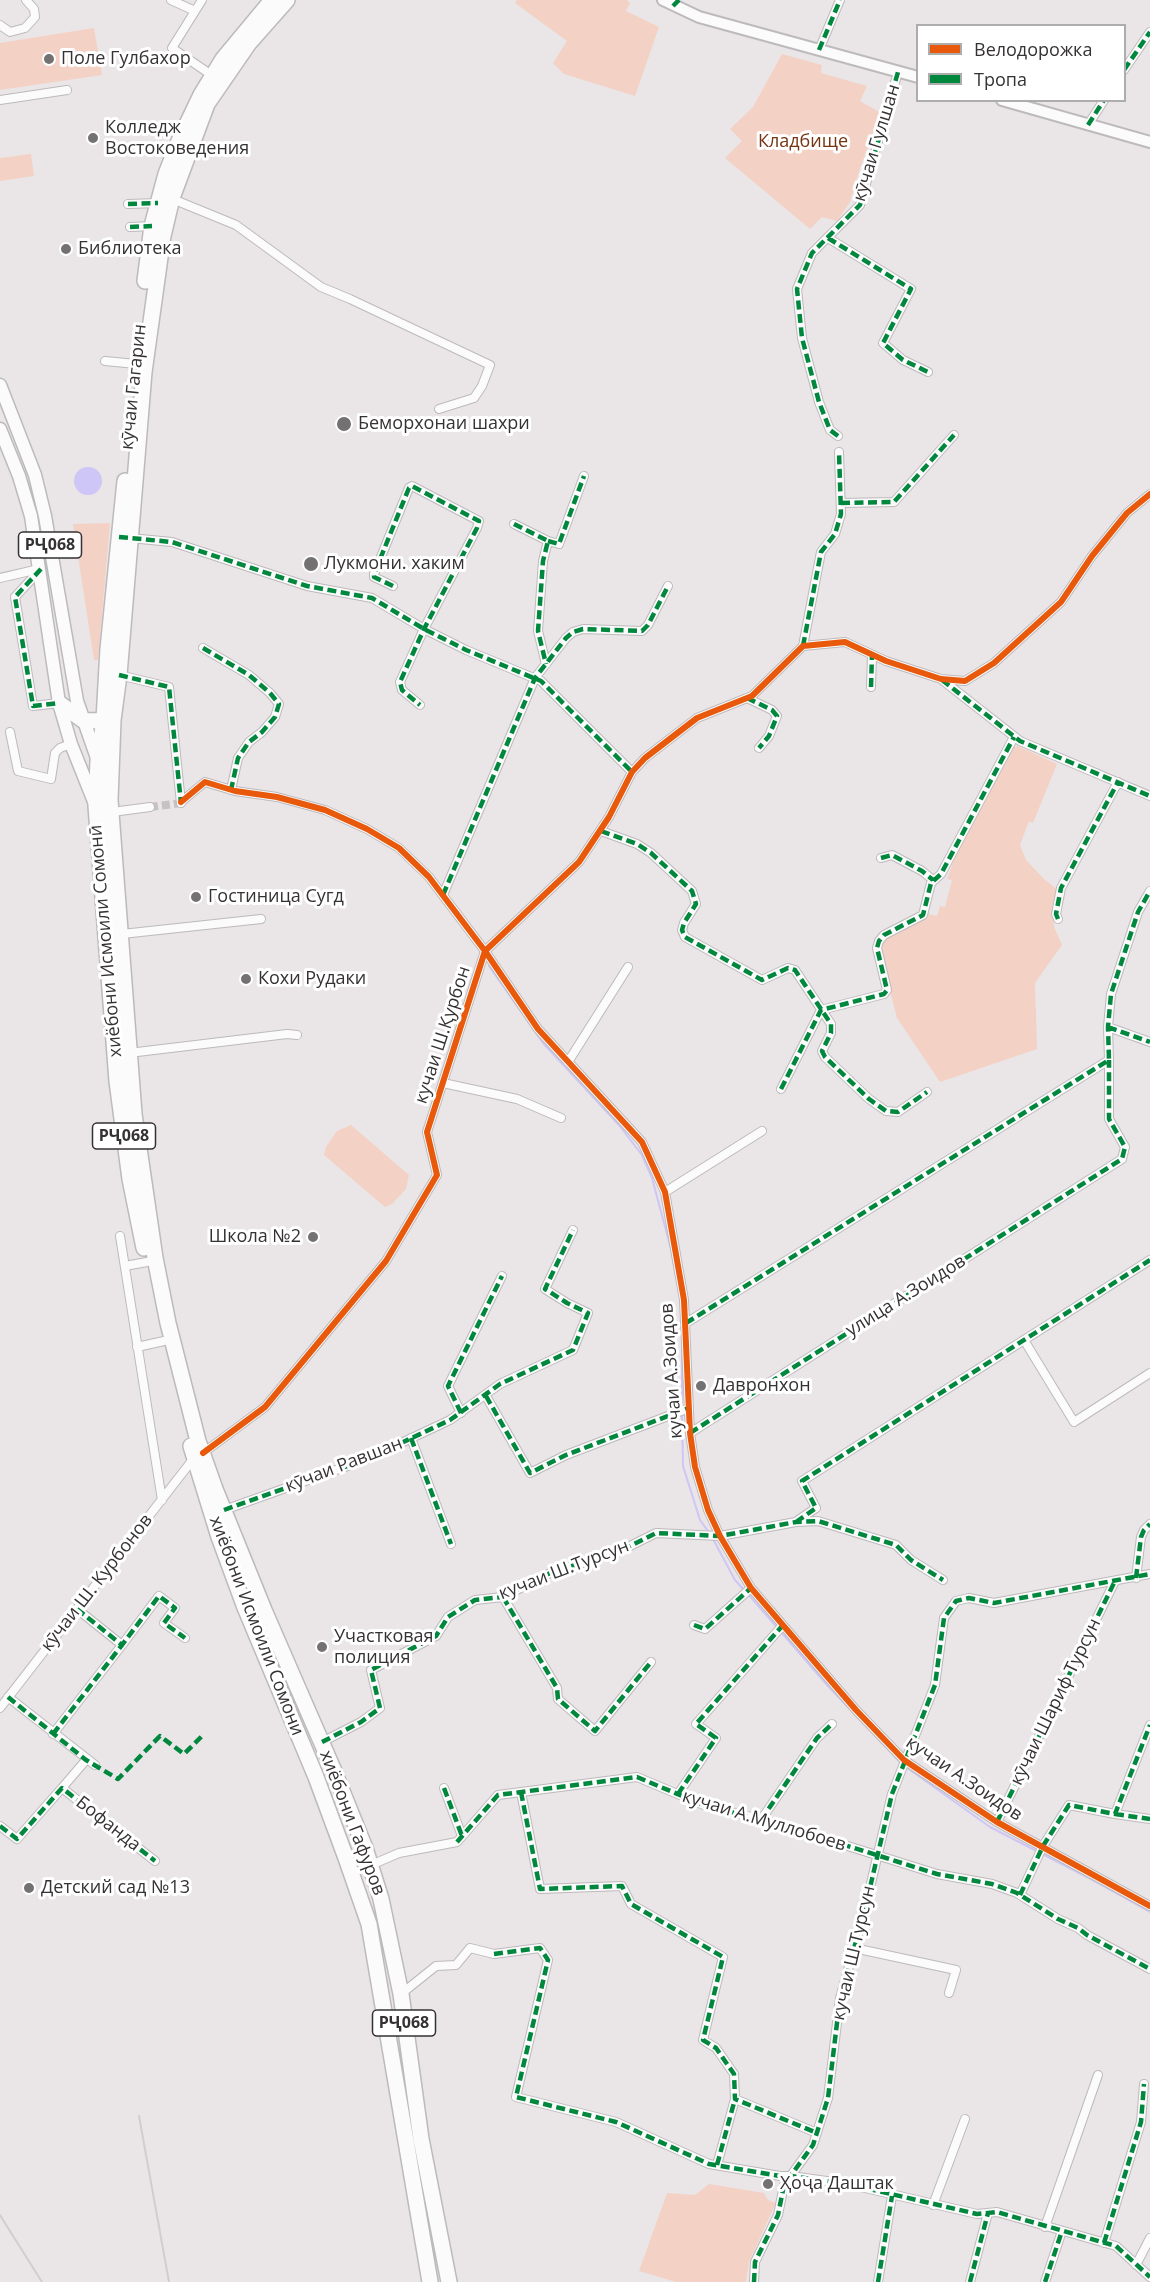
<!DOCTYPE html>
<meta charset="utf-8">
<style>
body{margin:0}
#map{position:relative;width:1150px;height:2282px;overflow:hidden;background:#eae5e7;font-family:"Open Sans",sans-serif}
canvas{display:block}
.legend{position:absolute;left:916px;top:24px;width:210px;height:78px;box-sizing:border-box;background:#fff;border:2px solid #aeadad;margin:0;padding:8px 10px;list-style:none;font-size:18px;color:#353233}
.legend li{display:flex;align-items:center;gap:12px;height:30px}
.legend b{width:30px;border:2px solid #aeadad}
</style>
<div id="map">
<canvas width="1150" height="2282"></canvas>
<ul class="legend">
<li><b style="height:8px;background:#e8590c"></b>Велодорожка</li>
<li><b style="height:8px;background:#00873e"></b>Тропа</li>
</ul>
</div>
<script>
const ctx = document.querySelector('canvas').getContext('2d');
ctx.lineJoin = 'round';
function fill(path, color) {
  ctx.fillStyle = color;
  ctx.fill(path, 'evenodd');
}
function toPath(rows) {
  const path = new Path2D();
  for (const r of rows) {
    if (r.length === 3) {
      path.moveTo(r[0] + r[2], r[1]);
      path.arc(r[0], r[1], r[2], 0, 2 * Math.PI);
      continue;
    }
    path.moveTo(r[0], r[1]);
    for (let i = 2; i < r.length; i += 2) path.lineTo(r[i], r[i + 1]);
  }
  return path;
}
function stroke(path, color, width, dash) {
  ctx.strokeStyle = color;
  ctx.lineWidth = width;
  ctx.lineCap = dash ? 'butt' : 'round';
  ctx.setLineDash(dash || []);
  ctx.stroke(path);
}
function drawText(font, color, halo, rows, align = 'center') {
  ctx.font = font + ' "Open Sans",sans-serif';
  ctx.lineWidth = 6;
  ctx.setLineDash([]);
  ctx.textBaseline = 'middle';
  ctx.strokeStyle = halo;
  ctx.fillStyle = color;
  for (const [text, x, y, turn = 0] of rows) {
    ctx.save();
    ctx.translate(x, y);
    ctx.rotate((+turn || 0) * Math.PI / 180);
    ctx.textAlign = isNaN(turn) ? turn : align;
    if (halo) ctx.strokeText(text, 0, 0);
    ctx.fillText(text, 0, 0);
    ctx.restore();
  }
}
const green = toPath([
 [517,0,627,0,630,3,626,11,659,27,635,96,564,74,553,63,567,41,515,3],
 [94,28,102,75,0,90,0,43],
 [782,54,822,65,821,73,867,86,860,101,881,113,860,168,850,202,837,221,822,217,810,229,725,158,742,141,730,129,753,107],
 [31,154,34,176,0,181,0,158],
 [110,523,98,660,94,660,73,524],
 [1018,746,1057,764,1033,823,1029,821,1020,845,1026,860,1045,880,1057,889,1052,906,1054,927,1062,945,1035,983,1037,1049,940,1082,897,1018,879,947,883,937,928,914,937,916,940,906,945,907,952,880,947,879,958,850,1008,748],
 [351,1125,409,1175,406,1189,392,1204,385,1207,324,1155,326,1147,337,1131],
 [709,2184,764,2193,768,2200,776,2203,749,2262,746,2282,676,2282,639,2271,667,2193,695,2195]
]);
const water = toPath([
 [88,481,14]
]);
const stream = toPath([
 [489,966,543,1043,619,1125,642,1155,652,1178,671,1249,681,1303],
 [682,1335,682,1407],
 [682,1413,683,1466,700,1520,710,1534],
 [713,1539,735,1580,744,1590],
 [748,1594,828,1686,901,1763],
 [906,1767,990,1827,1087,1877,1150,1912]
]);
const streetTunnel = toPath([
 [150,807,181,803]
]);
const street = toPath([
 [171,0,195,11],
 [202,0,172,48,213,76],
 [0,25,10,32,25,28,35,17,34,9,26,0],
 [819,50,840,0],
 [1124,70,1150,32],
 [0,100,67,90],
 [1088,125,1104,100],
 [170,198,236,225,321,287,350,299,490,365,482,386,474,398,439,409],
 [128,204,158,203],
 [130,227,152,226],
 [828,238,911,289,883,343,903,360,928,372],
 [105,361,136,364],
 [838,436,830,430,819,402,802,338,797,289,812,253,860,205,898,72],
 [841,503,894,502,954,435],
 [514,524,548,541,543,561,538,631,546,664],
 [130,538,172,542,307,586,372,598,424,629,466,650,541,681,632,772],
 [548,541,559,544,584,476],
 [40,570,15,597,33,706,59,703],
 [0,578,39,569],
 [393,586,374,577,374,574,409,488,412,486,479,521,477,528,424,629,400,682,402,690,420,705],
 [803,646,821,552,835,534,841,514,839,452],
 [203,648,249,675,270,693,279,704,275,717,262,732,249,742,238,758,231,790],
 [119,675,169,687,181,803],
 [941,679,1020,741,1150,796],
 [871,687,872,655],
 [747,698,772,710,777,716,769,736,759,748],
 [10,732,18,771,51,779,55,753,60,748,71,744],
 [181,802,205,782,235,791,277,797,325,810,367,829,399,848,429,877,485,951,538,1029,642,1142,665,1192,684,1300,690,1433,695,1467,708,1510,720,1536,751,1588,856,1710,904,1760,997,1822,1150,1906],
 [112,812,150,807],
 [601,831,637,844,651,853,692,891,696,904,684,923,682,930,685,937,762,980,788,968,795,970,831,1024,831,1033,822,1051,825,1057,869,1099,886,1111,898,1112,927,1092],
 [881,858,892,855,922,871,933,880],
 [443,895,535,678,566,638,573,632,583,629,642,631,648,625,668,586],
 [1058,919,1056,914,1061,888,1118,782],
 [122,934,261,919],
 [1108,1027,1150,1042],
 [129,1053,287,1034,297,1035],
 [568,1062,628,967],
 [443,1083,517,1099,561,1118],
 [781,1089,821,1010,884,994,887,990,877,948,879,941,884,935,923,915,931,883,941,874,1014,737],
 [665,1192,762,1131],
 [120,1236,162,1500],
 [125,1266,147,1262],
 [686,1323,1109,1060,1108,1027,1111,994,1138,912,1150,891],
 [1024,1340,1074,1422,1150,1373],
 [137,1347,164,1341],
 [486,1396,530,1473,566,1455,689,1408],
 [461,1413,448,1386,502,1276],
 [690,1433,1122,1159,1125,1147,1109,1119,1109,1060],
 [411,1438,451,1544],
 [203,1453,265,1407,386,1261,437,1175,427,1132,485,951,579,862,609,817,632,772,645,758,697,718,752,696,803,646,845,642,886,661,941,679,965,681,994,663,1061,602,1092,556,1127,513,1150,494],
 [224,1510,367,1459,450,1420,500,1384,573,1350,588,1313,567,1303,545,1289,573,1230],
 [797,1521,816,1508,802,1481,1150,1260],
 [1136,1578,1141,1537,1144,1530,1150,1524],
 [503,1597,557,1688,558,1699,595,1731,651,1662],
 [77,1609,122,1645,159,1596,175,1608,164,1623,185,1638],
 [694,1625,705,1629,751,1588],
 [8,1697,95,1765],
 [0,1708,194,1458],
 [53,1734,122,1645],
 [322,1742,361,1722,380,1708,371,1670,436,1636,448,1617,475,1600,503,1597,554,1571,614,1554,656,1533,720,1536,796,1522,818,1521,896,1545,911,1560,943,1580],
 [62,1788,86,1760],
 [444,1788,462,1836],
 [521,1792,540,1889,622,1886,631,1904,723,1957,703,2040,716,2048,734,2074,735,2099,817,2133],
 [678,1794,716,1738,696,1724,783,1625],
 [1115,1814,1150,1819],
 [761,1820,817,1738,832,1724],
 [997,1822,1115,1581],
 [0,1826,17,1839,62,1788,155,1861],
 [371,1865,399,1853,457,1842,498,1795,637,1777,706,1806,768,1821,937,1874,992,1884,1017,1893,1058,1919,1078,1928,1087,1935,1150,1969],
 [1020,1895,1043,1846,1069,1805,1115,1814,1150,1725],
 [854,1948,956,1970,949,1993],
 [401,1994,436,1966,456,1965,470,1948,494,1954,540,1948,548,1960,516,2097,616,2122,709,2164,780,2176,791,2176,848,2184,977,2214,997,2212,1116,2246,1150,2277],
 [717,2165,735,2099],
 [933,2205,965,2119],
 [1045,2227,1098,2075],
 [1104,2243,1141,2122,1144,2084],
 [1136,2265,1150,2238],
 [754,2282,755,2262,778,2215,784,2185,813,2145,828,2098,840,1998,864,1913,892,1794,935,1685,944,1618,956,1601,969,1598,994,1603,1150,1574],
 [878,2282,892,2196],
 [970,2282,988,2213],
 [1045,2282,1062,2231]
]);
const secondary = toPath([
 [663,0,699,17,918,77],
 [1002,100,1150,142]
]);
const primary = toPath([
 [0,385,35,475,45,516,77,701,98,761],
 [0,429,19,476,31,516,59,703,71,744,95,804]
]);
const highway = toPath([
 [287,0,249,43,207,104,172,198,163,236,144,372,119,675,113,720,110,800,134,1114,155,1258,168,1323,198,1441,215,1489,264,1610,334,1771,365,1848,381,1899,401,1994,421,2139,449,2282],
 [145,281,152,226,166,174,179,141,201,95,223,59,272,0],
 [125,481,108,649,104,720,98,761,96,806,117,1081,130,1179,144,1248],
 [59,703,84,721,113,720],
 [191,1446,219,1537,244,1605,316,1777,346,1858,369,1924,430,2282]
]);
const rail = toPath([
 [139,2116,169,2282],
 [0,2215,42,2282]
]);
const quiet = toPath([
 [673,6,679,0],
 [819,50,840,0],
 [1124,70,1150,32],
 [1088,125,1104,100],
 [128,204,158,203],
 [130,227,152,226],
 [828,238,911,289,883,343,903,360,928,372],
 [838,436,830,430,819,402,802,338,797,289,812,253,860,205,898,72],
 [841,503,894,502,954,435],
 [514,524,548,541,543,561,538,631,546,664],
 [119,537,172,542,307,586,372,598,424,629,466,650,541,681,632,772],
 [548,541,559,544,584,476],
 [41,569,15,597,33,706,59,703],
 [393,586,374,577,374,574,409,488,412,486,479,521,477,528,424,629,400,682,402,690,420,705],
 [803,646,821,552,835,534,841,514,839,452],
 [203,648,249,675,270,693,279,704,275,717,262,732,249,742,238,758,231,790],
 [119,675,169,687,181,803],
 [942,680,1020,741,1150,796],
 [871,687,872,655],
 [747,698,772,710,777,716,769,736,759,748],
 [601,831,637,844,651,853,692,891,696,904,684,923,682,930,685,937,762,980,788,968,795,970,831,1024,831,1033,822,1051,825,1057,869,1099,886,1111,898,1112,927,1092],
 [881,858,892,855,922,871,933,880],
 [443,895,535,678,566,638,573,632,583,629,642,631,648,625,668,586],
 [1058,919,1056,914,1061,888,1118,782],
 [1108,1027,1150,1042],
 [781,1089,821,1010,884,994,887,990,877,948,879,941,884,935,923,915,931,883,941,874,1014,737],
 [686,1323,1109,1060,1108,1027,1111,994,1138,912,1150,891],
 [486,1396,530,1473,566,1455,689,1408],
 [461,1413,448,1386,502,1276],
 [690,1433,1122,1159,1125,1147,1109,1119,1109,1060],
 [411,1438,451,1544],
 [224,1510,367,1459,450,1420,500,1384,573,1350,588,1313,567,1303,545,1289,573,1230],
 [796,1522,816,1508,802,1481,1150,1260],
 [1136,1578,1141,1537,1144,1530,1150,1524],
 [503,1597,557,1688,558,1699,595,1731,651,1662],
 [77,1609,122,1645,159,1596,175,1608,164,1623,185,1638],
 [694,1625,705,1629,751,1588],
 [8,1697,86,1760,118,1779,160,1736,184,1754,204,1734],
 [53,1734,122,1645],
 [322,1742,361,1722,380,1708,371,1670,436,1636,448,1617,475,1600,503,1597,554,1571,614,1554,656,1533,720,1536,796,1522,818,1521,896,1545,911,1560,943,1580],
 [444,1788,462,1836],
 [521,1792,540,1889,622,1886,631,1904,723,1957,703,2040,716,2048,734,2074,735,2099,817,2133],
 [678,1794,716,1738,696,1724,783,1625],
 [1115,1814,1150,1819],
 [761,1820,817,1738,832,1724],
 [997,1822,1115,1581],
 [0,1826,17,1839,62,1788,155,1861],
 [457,1842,498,1795,637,1777,706,1806,768,1821,937,1874,992,1884,1017,1893,1058,1919,1078,1928,1087,1935,1150,1969],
 [1020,1895,1043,1846,1069,1805,1115,1814,1150,1725],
 [494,1954,540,1948,548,1960,516,2097,616,2122,709,2164,780,2176,791,2176,848,2184,977,2214,997,2212,1116,2246,1150,2277],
 [717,2165,735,2099],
 [1104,2243,1141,2122,1144,2084],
 [754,2282,755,2262,778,2215,784,2185,813,2145,828,2098,840,1998,864,1913,892,1794,935,1685,944,1618,956,1601,969,1598,994,1603,1150,1574],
 [878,2282,892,2196],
 [970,2282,988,2213],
 [1045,2282,1062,2231]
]);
const cycleway = toPath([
 [181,802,205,782,235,791,277,797,325,810,367,829,399,848,429,877,485,951,538,1029,642,1142,665,1192,684,1300,690,1433,695,1467,708,1510,720,1536,751,1588,856,1710,904,1760,997,1822,1150,1906],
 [203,1453,265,1407,386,1261,437,1175,427,1132,485,951,579,862,609,817,632,772,645,758,697,718,752,696,803,646,845,642,886,661,941,679,965,681,994,663,1061,602,1092,556,1127,513,1150,494]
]);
const markers = [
 [49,59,6,"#747172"],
 [93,138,6,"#747172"],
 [66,249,6,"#747172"],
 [344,424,8,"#747172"],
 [311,564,8,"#747172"],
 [196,897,6,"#747172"],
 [246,979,6,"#747172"],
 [313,1237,6,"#747172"],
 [701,1386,6,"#747172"],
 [322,1647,6,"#747172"],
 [29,1888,6,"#747172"],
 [768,2184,6,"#747172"]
];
const shields = [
 [50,545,63],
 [124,1136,63],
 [404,2023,63]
];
const shieldNames = [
 ["РҶ068",50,545],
 ["РҶ068",124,1136],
 ["РҶ068",404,2023]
];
const poiNames = [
 ["Поле Гулбахор",61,59],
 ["Колледж",105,128],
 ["Востоковедения",105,149],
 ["Библиотека",78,249],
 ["Беморхонаи шахри",358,424],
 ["Лукмони. хаким",324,564],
 ["Гостиница Сугд",208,897],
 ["Кохи Рудаки",258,979],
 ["Школа №2",301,1237,"right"],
 ["Давронхон",713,1386],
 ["Участковая",334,1637],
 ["полиция",334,1658],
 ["Детский сад №13",41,1888],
 ["Ҳоҷа Даштак",780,2184]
];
const parkNames = [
 ["Кладбище",803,142]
];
const streetNames = [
 ["кӯчаи Гулшан",877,143,-73],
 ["кӯчаи Гагарин",134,387,-84],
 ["хиёбони Исмоили Сомонӣ",106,941,-95],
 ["кучаи Ш.Қурбон",443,1035,-72],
 ["улица А.Зоидов",906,1296,-32],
 ["кучаи А.Зоидов",672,1371,-94],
 ["кӯчаи Равшан",344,1465,-21],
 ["кучаи Ш.Турсун",564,1570,-21],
 ["кӯчаи Ш. Курбонов",97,1583,-52],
 ["хиёбони Исмоили Сомони",256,1626,69],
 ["кӯчаи Шариф Турсун",1056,1702,-64],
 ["кучаи А.Зоидов",964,1779,34],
 ["кучаи А.Муллобоев",764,1821,17],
 ["хиёбони Гафуров",352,1823,69],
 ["Бофанда",108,1824,38],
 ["кучаи Ш.Турсун",854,1953,-77]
];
fill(green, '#f3d2c5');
fill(water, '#cdc6f6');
stroke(stream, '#cdc6f6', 2);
stroke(streetTunnel, '#c6c1c3', 8, [8, 4]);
stroke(street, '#bdbabb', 10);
stroke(secondary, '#bdbabb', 14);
stroke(primary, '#bdbabb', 15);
stroke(highway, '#bdbabb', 18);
stroke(street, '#fcfbfb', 8);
stroke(secondary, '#fcfbfb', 10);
stroke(primary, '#fcfbfb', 12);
stroke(highway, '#fcfbfb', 15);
stroke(rail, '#d0cfcf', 2);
stroke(quiet, '#00873e', 4.5, [9, 4.5]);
stroke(cycleway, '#e8590c', 6);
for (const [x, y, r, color] of markers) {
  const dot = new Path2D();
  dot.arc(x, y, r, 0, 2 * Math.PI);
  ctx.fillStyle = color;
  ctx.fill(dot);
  stroke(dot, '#fff', 2);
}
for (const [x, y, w] of shields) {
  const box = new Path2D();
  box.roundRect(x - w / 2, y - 13, w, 26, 4.5);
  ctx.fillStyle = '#fff';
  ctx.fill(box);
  stroke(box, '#353233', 1.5);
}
drawText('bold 16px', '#353233', null, shieldNames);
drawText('18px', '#353233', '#fff', poiNames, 'left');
drawText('18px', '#753413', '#fff', parkNames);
drawText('18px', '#353233', '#fff', streetNames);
</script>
